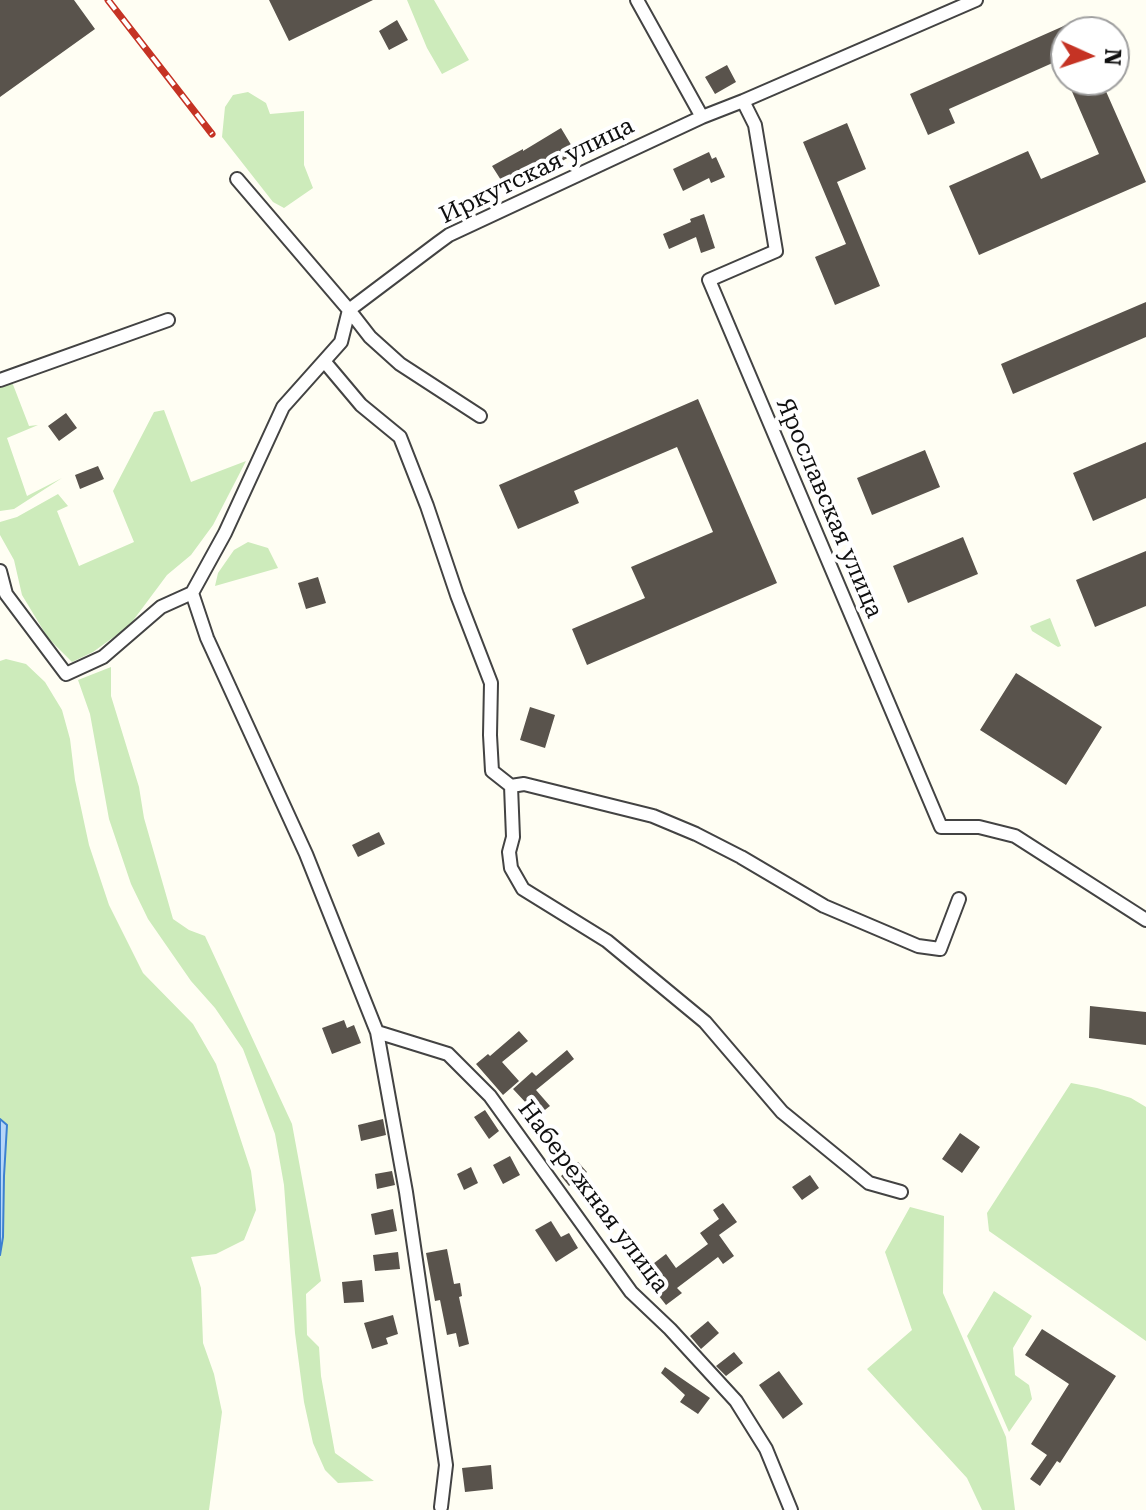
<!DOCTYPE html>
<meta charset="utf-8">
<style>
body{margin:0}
#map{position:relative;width:1146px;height:1510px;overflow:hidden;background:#fffef3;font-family:"Roboto Serif",serif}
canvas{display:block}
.north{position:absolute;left:1050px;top:16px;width:80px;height:80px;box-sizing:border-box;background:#fff;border:2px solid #9f9f9f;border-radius:50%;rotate:93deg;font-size:22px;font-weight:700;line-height:32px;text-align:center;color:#101010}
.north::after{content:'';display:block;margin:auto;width:28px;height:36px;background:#c53324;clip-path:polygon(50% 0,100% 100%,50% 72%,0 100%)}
</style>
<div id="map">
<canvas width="1146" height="1510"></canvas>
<div class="north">N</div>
</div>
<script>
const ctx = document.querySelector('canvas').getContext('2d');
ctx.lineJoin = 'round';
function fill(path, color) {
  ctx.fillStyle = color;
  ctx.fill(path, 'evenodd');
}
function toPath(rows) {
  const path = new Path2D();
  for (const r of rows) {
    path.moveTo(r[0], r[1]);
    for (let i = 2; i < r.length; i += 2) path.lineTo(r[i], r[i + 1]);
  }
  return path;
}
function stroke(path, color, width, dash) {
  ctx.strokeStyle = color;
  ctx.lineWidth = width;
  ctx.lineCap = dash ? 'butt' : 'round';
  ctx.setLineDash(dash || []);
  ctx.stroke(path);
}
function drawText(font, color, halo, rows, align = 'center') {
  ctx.font = font + ' "Roboto Serif",serif';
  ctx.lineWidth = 8;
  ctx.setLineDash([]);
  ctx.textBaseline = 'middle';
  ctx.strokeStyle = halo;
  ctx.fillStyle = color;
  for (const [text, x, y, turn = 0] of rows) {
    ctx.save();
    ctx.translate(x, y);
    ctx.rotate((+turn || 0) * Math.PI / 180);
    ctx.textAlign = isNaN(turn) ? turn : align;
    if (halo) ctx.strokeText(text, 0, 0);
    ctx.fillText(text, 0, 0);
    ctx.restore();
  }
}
const green = toPath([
 [407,0,434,0,469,60,442,74,427,48],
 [248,92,266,103,270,114,304,111,304,165,313,188,284,208,273,202,222,137,225,107,233,95],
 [12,382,29,426,38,425,7,438,27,496,62,478,14,509,0,511,0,386],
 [164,410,191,482,246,461,213,525,191,555,167,575,129,626,93,652,72,662,48,638,22,595,14,560,0,535,0,522,17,517,58,494,68,506,57,511,79,566,134,542,113,491,154,412],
 [248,542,268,548,278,568,215,586,218,573,234,550],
 [1050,618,1061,646,1058,647,1032,631,1030,626],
 [6,659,26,664,45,682,62,710,70,739,75,780,89,845,109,905,143,973,193,1024,216,1064,251,1171,256,1210,244,1240,216,1254,191,1257,201,1288,203,1343,214,1374,222,1412,209,1510,0,1510,0,1255,3,1237,4,1176,7,1125,0,1119,0,661],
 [111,667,111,696,139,787,144,818,173,919,189,930,205,936,292,1124,321,1281,306,1294,307,1335,319,1347,321,1376,335,1453,374,1481,338,1483,325,1470,313,1443,304,1402,295,1333,284,1185,275,1134,243,1049,215,1008,191,981,148,919,131,884,109,819,90,714,78,680],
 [1071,1083,1097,1088,1131,1098,1146,1107,1146,1341,989,1231,987,1213],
 [910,1207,944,1216,943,1293,1006,1437,1015,1510,982,1510,967,1478,867,1369,912,1330,885,1252],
 [994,1291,1032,1316,1013,1348,1015,1375,1029,1385,1032,1399,1009,1432,967,1336]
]);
const water = toPath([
 [0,1119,7,1125,4,1176,3,1237,0,1255,0,1119]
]);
const building = toPath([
 [0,0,74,0,95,29,0,97],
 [269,0,373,0,289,41],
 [397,20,408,40,389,50,379,31],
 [1066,25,1066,57,949,109,955,123,928,135,910,94],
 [727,65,736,82,715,94,705,77],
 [1067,80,1101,80,1146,182,979,255,949,186,1028,151,1041,179,1099,154],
 [847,123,866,169,837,182,880,286,835,305,815,257,846,244,803,142],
 [561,128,576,153,557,164,506,188,492,166,523,149,523,151],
 [709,152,712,159,716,157,725,177,711,183,709,178,683,191,673,169],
 [704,214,715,248,701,253,696,237,669,249,663,234,691,222,690,219],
 [1146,302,1146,337,1013,394,1001,364],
 [698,399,777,583,587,665,572,629,645,598,631,567,713,532,677,447,574,491,579,503,518,529,499,485],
 [66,413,77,428,59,441,48,426],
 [1146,442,1146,498,1093,521,1073,473],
 [925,450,940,487,872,515,857,478],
 [98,466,104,479,80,489,75,475],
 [963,537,978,574,908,603,893,566],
 [1146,551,1146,606,1095,627,1076,580],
 [318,577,326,603,306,609,298,583],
 [1016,673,1102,727,1066,785,980,730],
 [530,707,555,715,545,748,520,740],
 [379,832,385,844,358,857,352,845],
 [1090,1006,1146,1012,1146,1045,1089,1038],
 [344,1020,347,1028,354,1025,361,1043,332,1054,322,1028],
 [519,1031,528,1041,502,1062,519,1081,503,1095,476,1064,488,1054,490,1056],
 [567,1050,574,1059,536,1090,550,1106,532,1120,522,1108,527,1104,513,1089,532,1072,536,1076],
 [485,1110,499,1131,489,1139,474,1117],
 [383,1119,386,1135,361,1141,358,1125],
 [960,1133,980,1147,962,1173,942,1159],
 [510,1156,520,1175,503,1184,493,1165],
 [578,1162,587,1172,569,1186,561,1176],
 [471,1167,478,1183,464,1190,457,1174],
 [392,1171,395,1185,377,1189,375,1174],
 [810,1175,819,1188,802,1200,792,1187],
 [723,1203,737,1222,719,1235,734,1256,723,1264,718,1257,677,1288,682,1293,666,1305,641,1273,666,1254,676,1268,708,1244,700,1233,719,1219,713,1210],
 [393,1209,397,1231,375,1235,371,1214],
 [551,1221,561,1237,569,1233,578,1248,556,1262,535,1230],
 [447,1249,454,1284,460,1283,462,1296,459,1297,469,1344,459,1347,456,1333,447,1335,440,1300,435,1301,426,1253],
 [398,1252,400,1269,375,1271,373,1255],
 [362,1280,364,1302,344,1303,342,1282],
 [393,1315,398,1334,386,1338,388,1344,372,1349,364,1323],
 [708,1321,719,1333,701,1349,690,1336],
 [1042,1329,1116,1376,1060,1463,1057,1461,1040,1486,1030,1479,1047,1455,1031,1444,1069,1384,1025,1355],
 [734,1352,743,1363,726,1376,716,1366],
 [665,1367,710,1398,698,1414,680,1402,685,1395,661,1373],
 [779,1371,803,1404,783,1419,759,1385],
 [491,1465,493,1489,465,1492,462,1468]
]);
const minor = toPath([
 [637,0,702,117],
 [743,101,755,125,776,251,709,280,941,827,979,827,1015,836,1146,920],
 [237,179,349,310,370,337,400,364,480,416],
 [324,361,361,405,400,437,427,506,457,595,491,683,490,735,492,771,511,786,524,784,653,816,696,834,741,857,824,906,918,946,940,949,959,899],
 [0,380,168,320],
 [0,571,6,594,66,674,103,657,161,607,192,593,225,533,283,407,341,342,349,310,438,243,449,235,702,117,743,101,976,0],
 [192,593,207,638,306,854,377,1032,406,1192,446,1465,441,1507],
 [511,786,513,837,509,852,511,868,523,889,607,941,705,1022,782,1112,869,1183,901,1192],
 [377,1032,448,1054,490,1096,631,1292,670,1329,736,1401,766,1449,791,1510]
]);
const rail = toPath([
 [108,0,212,134]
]);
const streetNames = [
 ["Иркутская улица",537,171,-26],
 ["Ярославская улица",829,508,67],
 ["Набережная улица",593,1197,53]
];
fill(green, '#cdebbb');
fill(water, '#b7d6f8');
stroke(water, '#3c80d1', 2);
fill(building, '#59534c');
stroke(minor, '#434343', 16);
stroke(minor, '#fff', 12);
stroke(rail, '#c53324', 7);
stroke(rail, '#fff', 4, [12]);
drawText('24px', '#101010', '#fff', streetNames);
</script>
